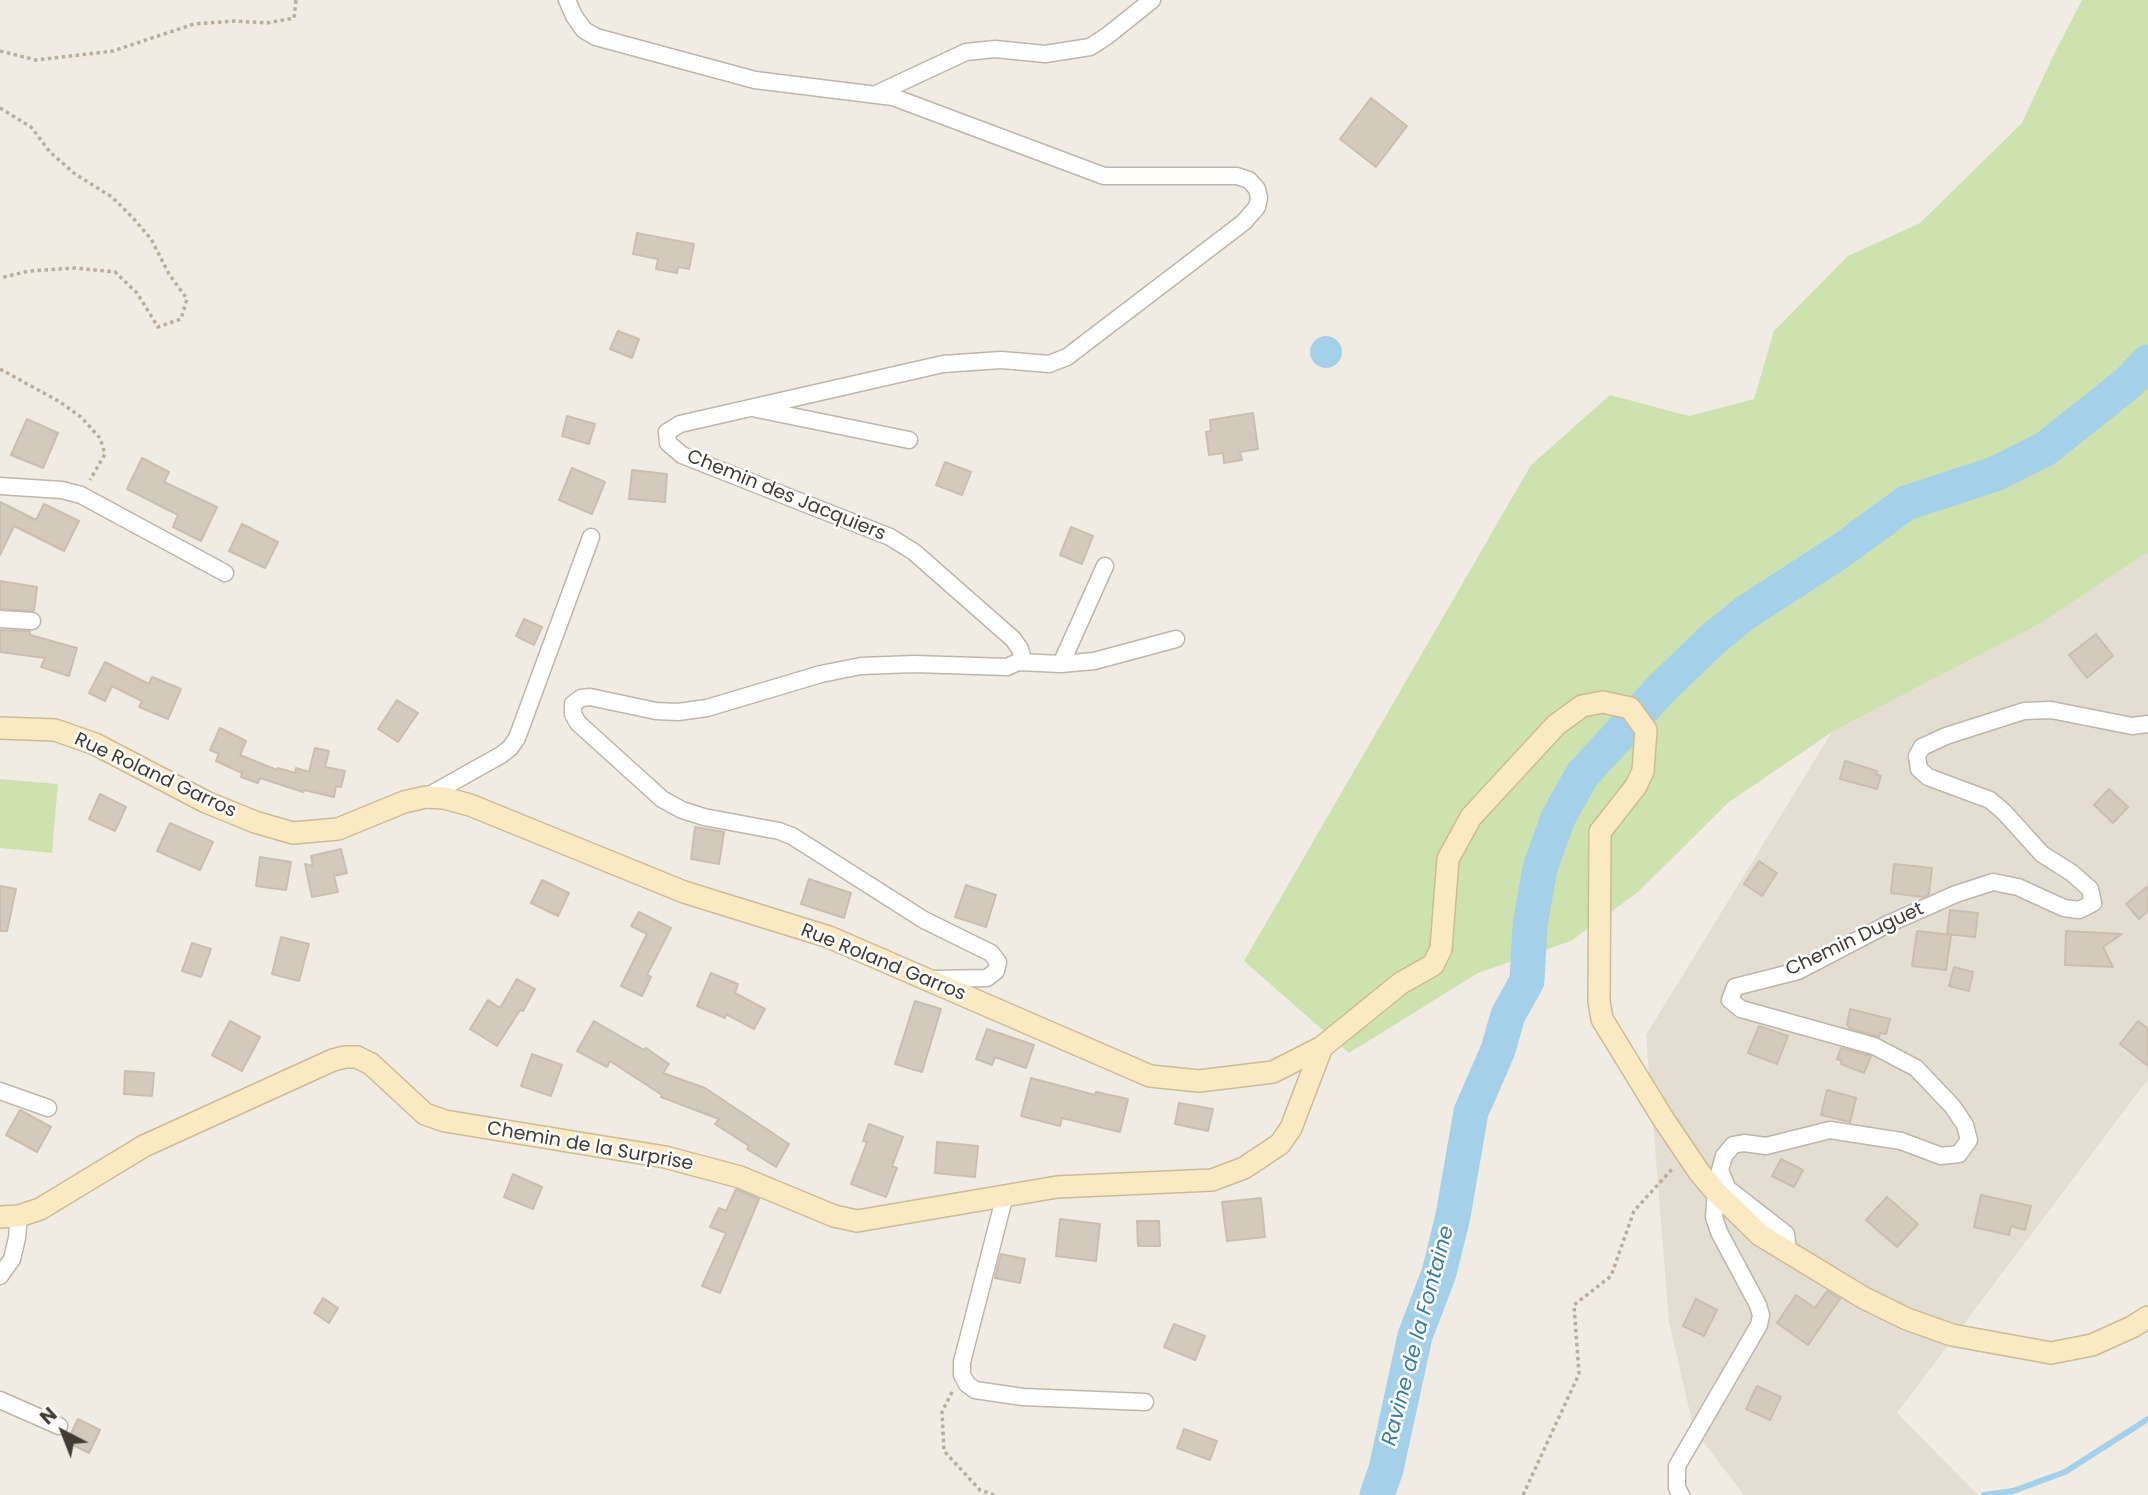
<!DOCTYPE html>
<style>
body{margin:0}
#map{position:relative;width:2148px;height:1495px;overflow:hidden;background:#f0ece4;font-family:Poppins,sans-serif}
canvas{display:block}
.north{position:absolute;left:28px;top:1397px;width:70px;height:70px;-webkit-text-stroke:5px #fff;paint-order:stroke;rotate:318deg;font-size:19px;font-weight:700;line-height:28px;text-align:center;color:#423c34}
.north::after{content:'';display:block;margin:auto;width:24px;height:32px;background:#423c34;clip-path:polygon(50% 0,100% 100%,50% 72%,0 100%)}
</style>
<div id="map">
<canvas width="2148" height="1495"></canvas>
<div class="north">N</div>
</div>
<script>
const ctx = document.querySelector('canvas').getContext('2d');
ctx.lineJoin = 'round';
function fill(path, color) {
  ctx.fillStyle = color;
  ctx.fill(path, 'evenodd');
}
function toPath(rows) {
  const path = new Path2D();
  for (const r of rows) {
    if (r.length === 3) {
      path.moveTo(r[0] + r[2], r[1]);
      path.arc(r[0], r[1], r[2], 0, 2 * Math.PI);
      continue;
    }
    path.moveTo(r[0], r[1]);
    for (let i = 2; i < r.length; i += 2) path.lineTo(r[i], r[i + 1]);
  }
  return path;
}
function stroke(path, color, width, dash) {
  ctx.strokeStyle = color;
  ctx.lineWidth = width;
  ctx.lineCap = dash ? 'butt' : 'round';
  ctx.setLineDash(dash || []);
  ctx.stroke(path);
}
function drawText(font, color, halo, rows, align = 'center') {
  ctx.font = font + ' Poppins,sans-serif';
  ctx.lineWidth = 5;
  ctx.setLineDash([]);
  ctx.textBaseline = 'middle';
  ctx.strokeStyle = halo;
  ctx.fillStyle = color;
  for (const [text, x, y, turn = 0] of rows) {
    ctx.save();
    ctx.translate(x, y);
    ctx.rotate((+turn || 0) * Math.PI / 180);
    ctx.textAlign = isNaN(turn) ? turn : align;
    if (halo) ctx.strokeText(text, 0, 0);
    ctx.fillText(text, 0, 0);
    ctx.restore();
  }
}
const residential = toPath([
 [2148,552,2148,1079,1897,1413,1978,1495,1744,1495,1694,1430,1669,1322,1646,1035,1832,732,2043,622]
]);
const green = toPath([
 [2082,0,2148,0,2148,552,2043,622,1832,732,1729,802,1638,892,1571,941,1478,973,1349,1053,1244,961,1531,465,1610,395,1689,416,1754,399,1774,331,1848,256,1920,223,2022,123,2053,56],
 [0,779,58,784,52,853,0,848]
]);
const water = toPath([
 [1326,352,16]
]);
const stream = toPath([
 [1984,1495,2013,1491,2065,1472,2148,1419]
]);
const river = toPath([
 [1377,1495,1386,1469,1415,1336,1439,1273,1453,1216,1471,1112,1498,1050,1508,1015,1527,981,1530,925,1540,868,1558,818,1582,775,1662,688,1714,638,1745,613,1842,550,1906,503,1995,474,2045,449,2128,383,2148,362]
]);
const building = toPath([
 [1371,98,1407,126,1376,167,1340,139,1371,98],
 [637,233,694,244,689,269,678,267,677,273,656,269,658,259,633,254,637,233],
 [618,331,639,339,632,358,610,349,618,331],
 [1253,413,1258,449,1240,452,1242,460,1224,463,1223,453,1209,455,1206,432,1211,431,1210,420,1253,413],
 [567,416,595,424,589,444,562,436,567,416],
 [27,419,58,433,43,468,11,455,27,419],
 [142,458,169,472,164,482,217,507,201,541,173,527,178,515,127,489,142,458],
 [945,462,971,472,962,495,936,485,945,462],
 [572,468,605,482,592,514,559,500,572,468],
 [632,470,667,474,665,502,629,499,632,470],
 [0,502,36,520,44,504,79,521,64,551,14,526,0,555,0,502],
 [242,524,278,542,265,568,229,551,242,524],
 [1071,527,1093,536,1082,564,1060,555,1071,527],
 [0,581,37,587,34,611,0,609,0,581],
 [524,619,542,627,534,645,516,636,524,619],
 [0,630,30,631,30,635,77,648,69,676,41,667,45,658,0,652,0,630],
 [2096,634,2113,656,2087,678,2069,655,2096,634],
 [105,662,149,684,152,677,181,689,168,719,139,707,142,701,112,686,105,701,89,693,105,662],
 [397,700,418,713,398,742,378,729,397,700],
 [220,728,246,741,240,755,277,770,278,768,295,773,296,768,309,772,315,748,329,751,325,767,345,771,341,787,336,786,334,797,304,790,303,792,260,778,258,783,241,777,242,773,216,761,219,754,210,750,220,728],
 [1845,761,1877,771,1876,774,1881,776,1877,789,1840,779,1845,761],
 [2109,789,2128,807,2113,823,2094,805,2109,789],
 [100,794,126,807,115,831,89,819,100,794],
 [170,823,213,842,200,870,157,851,170,823],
 [695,827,724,832,719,864,691,859,695,827],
 [341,849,347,873,334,876,338,892,312,897,305,864,313,866,311,856,341,849],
 [260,857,291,862,286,890,256,886,260,857],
 [1759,861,1777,873,1762,896,1744,884,1759,861],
 [1894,864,1932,868,1929,894,1924,897,1891,893,1894,864],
 [809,879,851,893,844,918,801,904,809,879],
 [542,880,569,893,558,916,531,903,542,880],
 [966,885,996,895,986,927,955,917,966,885],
 [0,886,16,889,7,931,0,931,0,886],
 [2148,886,2148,911,2139,919,2126,904,2148,886],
 [1950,910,1978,913,1975,937,1947,934,1950,910],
 [639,912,671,928,647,975,651,977,642,996,621,986,647,934,631,926,639,912],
 [1917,931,1951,935,1946,970,1912,966,1917,931],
 [2066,931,2122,934,2103,947,2113,967,2065,965,2066,931],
 [281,937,309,944,299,981,272,974,281,937],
 [192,943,211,949,201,977,182,971,192,943],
 [1954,967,1973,972,1969,991,1949,986,1954,967],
 [711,973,738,984,735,993,765,1009,754,1029,726,1014,725,1018,697,1006,711,973],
 [517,979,535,989,523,1011,520,1010,497,1046,470,1029,488,1000,500,1008,517,979],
 [915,1001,941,1009,922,1072,895,1064,915,1001],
 [1850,1009,1890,1019,1886,1034,1880,1033,1879,1037,1849,1028,1850,1026,1847,1025,1850,1009],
 [230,1021,260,1037,242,1071,212,1055,230,1021],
 [594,1021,644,1050,646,1048,669,1064,663,1073,705,1088,789,1144,776,1167,747,1149,749,1146,715,1124,719,1119,661,1097,662,1095,610,1061,607,1067,577,1051,594,1021],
 [2138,1021,2148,1029,2148,1066,2120,1044,2138,1021],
 [1759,1026,1788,1036,1777,1064,1748,1053,1759,1026],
 [987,1029,1034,1045,1026,1068,995,1057,992,1065,976,1059,987,1029],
 [1841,1048,1871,1056,1864,1073,1841,1064,1842,1061,1837,1059,1841,1048],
 [532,1054,562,1065,551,1096,521,1086,532,1054],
 [125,1071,154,1073,152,1096,124,1094,125,1071],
 [1031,1078,1095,1095,1096,1092,1128,1099,1120,1132,1062,1118,1060,1126,1021,1116,1031,1078],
 [1827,1090,1856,1098,1850,1122,1821,1115,1827,1090],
 [1179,1103,1213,1109,1208,1131,1175,1124,1179,1103],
 [20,1110,51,1127,37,1152,6,1135,20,1110],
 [869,1124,903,1137,892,1166,897,1168,886,1197,851,1184,867,1142,863,1141,869,1124],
 [937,1142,978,1146,975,1177,935,1173,937,1142],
 [1781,1159,1803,1170,1794,1187,1772,1176,1781,1159],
 [513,1174,542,1187,533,1209,504,1197,513,1174],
 [736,1189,759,1199,720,1293,702,1286,726,1233,710,1227,719,1208,726,1211,736,1189],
 [1981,1195,2031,1206,2025,1230,2011,1226,2009,1235,1974,1227,1981,1195],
 [1887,1197,1918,1224,1897,1247,1866,1220,1887,1197],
 [1261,1198,1265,1237,1227,1241,1222,1202,1261,1198],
 [1060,1219,1100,1224,1096,1261,1056,1256,1060,1219],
 [1137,1221,1159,1221,1160,1246,1138,1246,1137,1221],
 [1001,1254,1025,1259,1020,1283,995,1278,1001,1254],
 [1827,1291,1840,1299,1808,1345,1777,1323,1796,1295,1815,1308,1827,1291],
 [323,1298,338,1308,329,1323,314,1313,323,1298],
 [1696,1299,1717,1310,1704,1336,1683,1326,1696,1299],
 [1174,1324,1205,1336,1195,1360,1164,1347,1174,1324],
 [1757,1386,1781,1397,1770,1420,1746,1409,1757,1386],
 [78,1419,100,1430,89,1453,67,1442,78,1419],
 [1184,1429,1217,1441,1210,1460,1177,1448,1184,1429]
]);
const path = toPath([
 [0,51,36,60,113,51,194,24,235,21,267,23,294,18,296,0],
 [0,108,31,127,50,152,75,174,112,197,133,218,151,239,169,274,187,299,181,319,158,327,137,293,115,272,75,268,29,271,0,278],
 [0,369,60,402,81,417,100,438,105,454,90,480],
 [952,1392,942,1412,944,1451,980,1490,994,1495],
 [1523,1495,1579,1374,1574,1305,1611,1276,1634,1211,1673,1168]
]);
const street = toPath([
 [567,0,574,16,584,30,596,37,755,80,893,97,1104,176,1237,176,1249,180,1257,189,1259,198,1257,207,1244,222,1067,357,1049,364,1001,360,943,364,680,424,667,432,668,443,682,455,890,537,914,552,1013,639,1020,649,1022,656,1018,662,1007,667,914,664,861,666,821,674,707,708,678,712,656,711,590,697,581,698,573,704,573,714,578,723,662,799,682,810,704,817,779,831,792,836,924,920,991,953,998,962,996,971,987,978,933,979],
 [876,94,966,52,995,49,1045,54,1090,47,1107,36,1152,0],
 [757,409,909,440],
 [0,486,62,490,81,495,225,573],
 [0,619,32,621],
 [1018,662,1061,664,1094,661,1176,639],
 [1061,664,1105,566],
 [426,797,501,755,510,748,517,738,591,537],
 [0,1091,48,1108],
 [1005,1195,962,1362,962,1375,967,1384,975,1390,1023,1397,1145,1402],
 [1788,1252,1786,1234,1727,1188,1720,1170,1724,1156,1733,1145,1744,1143,1766,1146,1830,1130,1901,1141,1941,1156,1959,1154,1969,1140,1965,1125,1953,1107,1916,1068,1874,1046,1741,1009,1730,1000,1735,987,1798,971,1888,924,1956,894,1993,882,2018,887,2064,908,2079,910,2093,903,2090,889,2072,873,2042,854,2004,812,1990,800,1928,777,1919,769,1917,756,1922,747,1946,736,2024,711,2051,710,2132,726,2148,724],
 [0,1276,12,1259,17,1238,19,1216],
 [0,1400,59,1426],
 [1681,1495,1677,1488,1677,1466,1759,1325,1761,1315,1758,1305,1719,1232,1714,1217,1716,1192]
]);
const secondary = toPath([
 [0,728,55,730,95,744,206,802,255,822,293,833,338,829,404,802,426,797,444,798,470,805,684,892,829,937,1150,1076,1199,1081,1273,1072,1322,1047,1401,983,1433,965,1441,949,1448,859,1471,817,1556,725,1582,706,1603,702,1630,708,1646,730,1643,771,1636,786,1600,832,1599,1001,1602,1019,1662,1117,1699,1172,1716,1192,1760,1235,1864,1298,1907,1319,1952,1335,2051,1353,2092,1345,2132,1327,2148,1317],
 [0,1217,19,1216,40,1209,144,1146,333,1060,345,1057,357,1057,371,1064,425,1114,445,1121,665,1157,740,1177,834,1216,857,1221,1057,1187,1212,1180,1244,1168,1280,1144,1291,1128,1322,1047]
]);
const streetNames = [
 ["Chemin des Jacquiers",786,496,22],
 ["Rue Roland Garros",155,776,25],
 ["Chemin Duguet",1855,940,-25],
 ["Rue Roland Garros",883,963,22],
 ["Chemin de la Surprise",590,1147,10]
];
const waterNames = [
 ["Ravine de la Fontaine",1419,1336,-75]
];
fill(residential, '#e4ddd2');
fill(green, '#cee2af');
fill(water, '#a4d1e9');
stroke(stream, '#a4d1e9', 6);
stroke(river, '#a4d1e9', 35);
fill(building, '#d4c9bd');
stroke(building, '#cbbeae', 2);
stroke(street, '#beb6aa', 19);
stroke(secondary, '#cdbb96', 24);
stroke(path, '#bbad9a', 3.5, [3.5, 3.5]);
stroke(street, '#fff', 16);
stroke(secondary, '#faeac4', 21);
drawText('19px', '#423c34', '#fff', streetNames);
drawText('italic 21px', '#377ca4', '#fff', waterNames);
</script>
